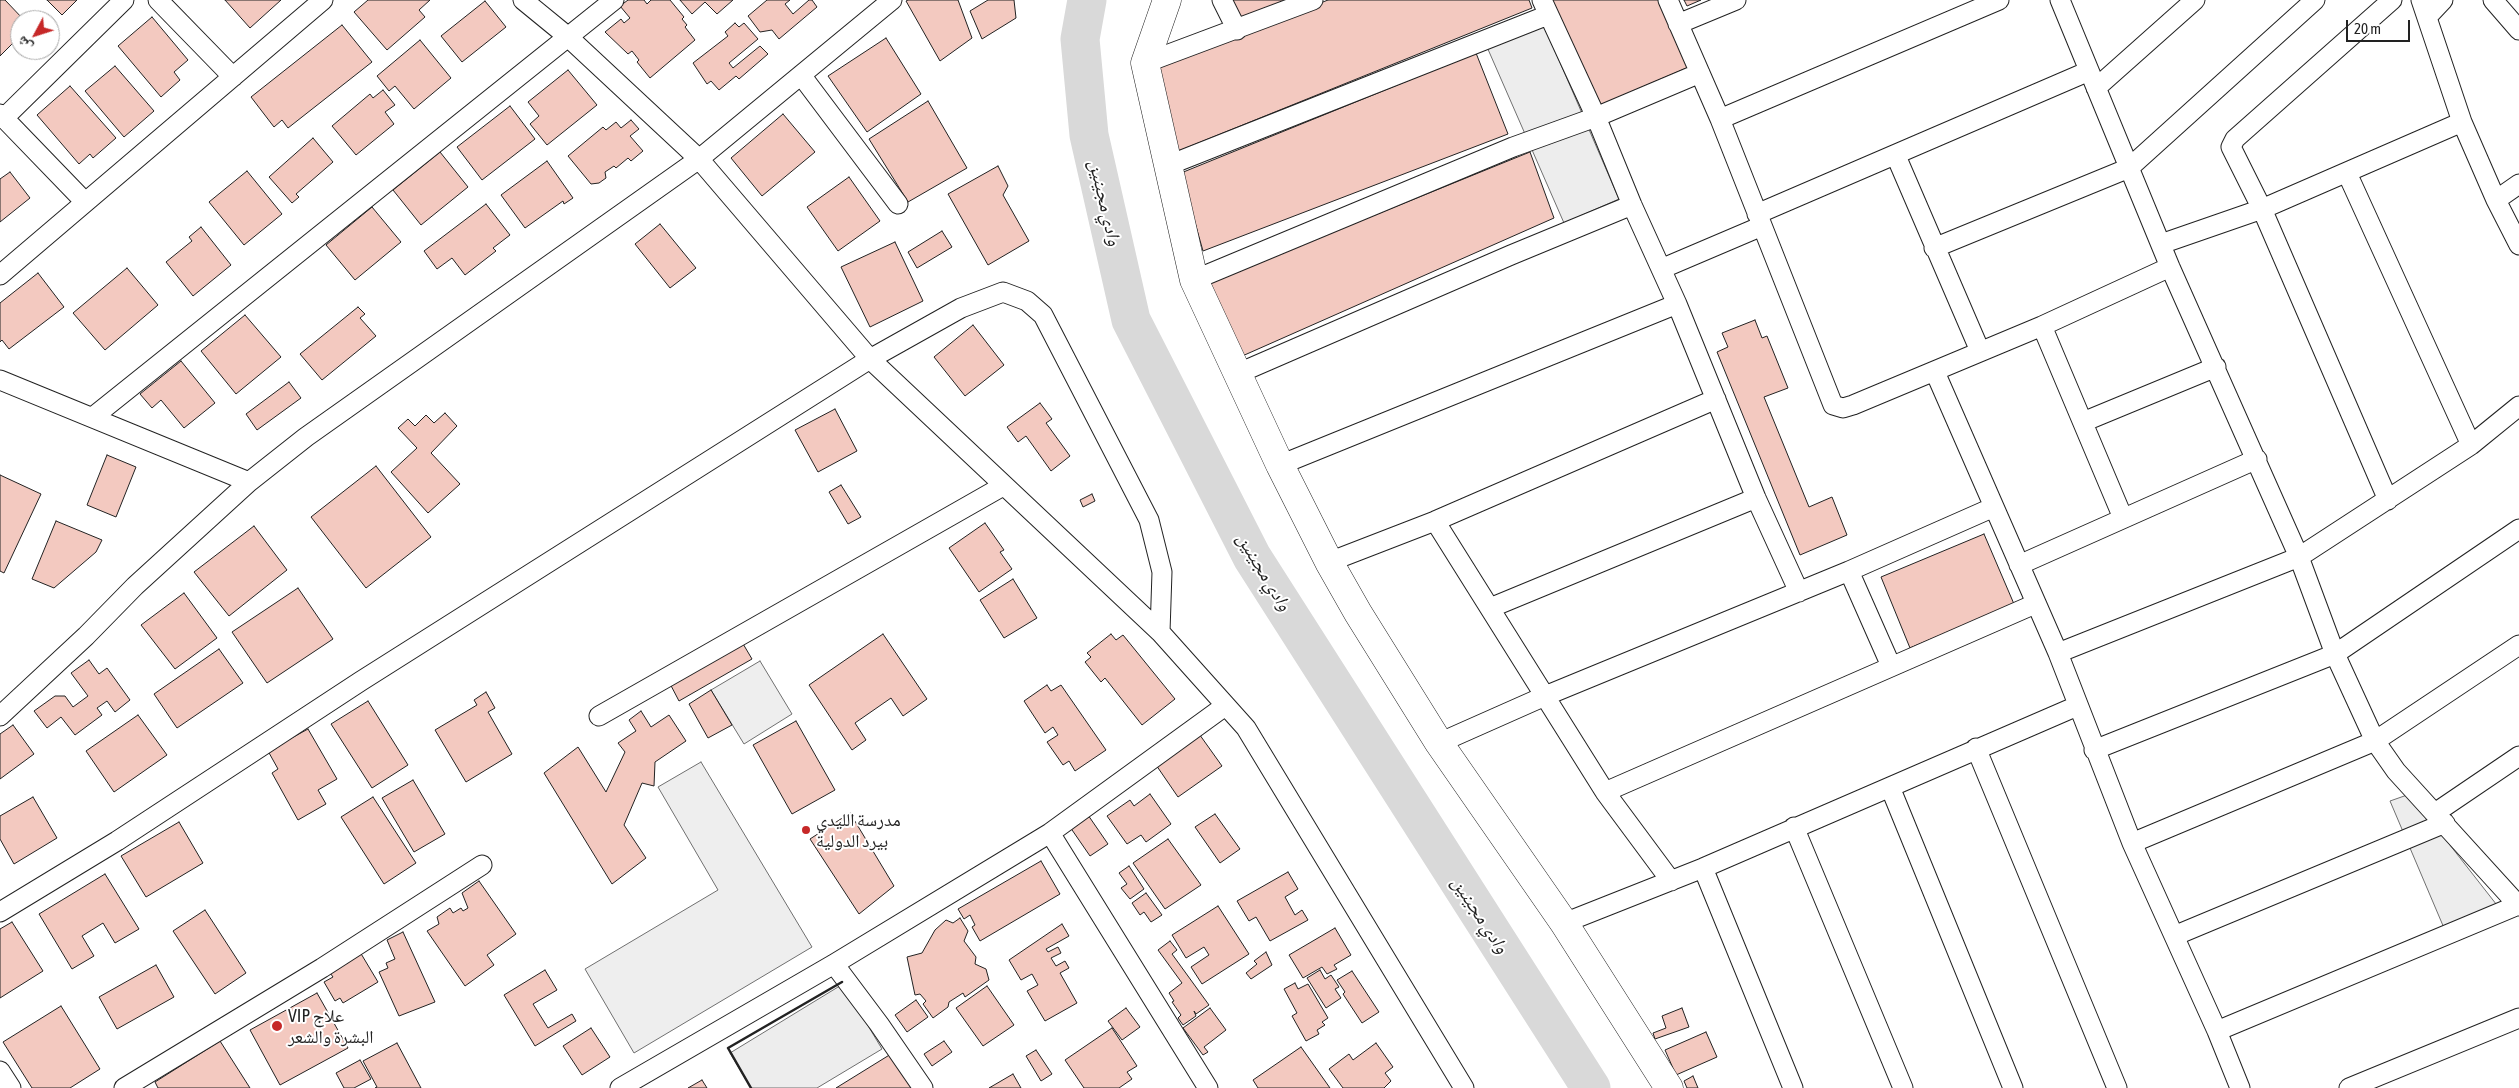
<!DOCTYPE html>
<meta charset="utf-8">
<style>
body{margin:0}
#map{position:relative;width:2519px;height:1088px;overflow:hidden;background:#fff;font-family:"Asap Condensed","Noto Naskh Arabic",sans-serif}
canvas{display:block}
.north{position:absolute;left:10px;top:10px;width:50px;height:50px;box-sizing:border-box;background:#fff;border:1px solid #a7a7a7;border-radius:50%;rotate:230deg;font-size:14px;font-weight:700;line-height:20px;text-align:center;color:#222}
.north::after{content:'';display:block;margin:auto;width:18px;height:22px;background:#c62828;clip-path:polygon(50% 0,100% 100%,50% 72%,0 100%)}
.scale{position:absolute;left:2346px;top:20px;width:64px;height:22px;box-sizing:border-box;border:2px solid #222;border-top:0;padding-left:6px;font-size:15px;line-height:18px;white-space:nowrap;color:#222;-webkit-text-stroke:4px #fff;paint-order:stroke}
</style>
<div id="map">
<canvas width="2519" height="1088"></canvas>
<div class="north">ش</div>
<div class="scale">20 m</div>
</div>
<script>
const ctx = document.querySelector('canvas').getContext('2d');
ctx.lineJoin = 'round';
function fill(path, color) {
  ctx.fillStyle = color;
  ctx.fill(path, 'evenodd');
}
function toPath(rows) {
  const path = new Path2D();
  for (const r of rows) {
    path.moveTo(r[0], r[1]);
    for (let i = 2; i < r.length; i += 2) path.lineTo(r[i], r[i + 1]);
  }
  return path;
}
function stroke(path, color, width, dash) {
  ctx.strokeStyle = color;
  ctx.lineWidth = width;
  ctx.lineCap = dash ? 'butt' : 'round';
  ctx.setLineDash(dash || []);
  ctx.stroke(path);
}
function drawText(font, color, halo, rows, align = 'center') {
  ctx.font = font + ' "Asap Condensed","Noto Naskh Arabic",sans-serif';
  ctx.lineWidth = 4;
  ctx.setLineDash([]);
  ctx.textBaseline = 'middle';
  ctx.strokeStyle = halo;
  ctx.fillStyle = color;
  for (const [text, x, y, turn = 0] of rows) {
    ctx.save();
    ctx.translate(x, y);
    ctx.rotate((+turn || 0) * Math.PI / 180);
    ctx.textAlign = isNaN(turn) ? turn : align;
    if (halo) ctx.strokeText(text, 0, 0);
    ctx.fillText(text, 0, 0);
    ctx.restore();
  }
}
const green = toPath([
 [760,661,792,714,744,744,711,690,760,661],
 [701,762,812,947,634,1053,585,969,718,890,658,787,701,762]
]);
const parking = toPath([
 [1543,23,1619,199,1564,223,1487,47,1543,23],
 [2410,794,2500,909,2444,928,2390,801,2410,794],
 [843,984,882,1049,817,1088,751,1088,730,1053,843,984]
]);
const river = toPath([
 [1087,0,1080,39,1089,135,1131,320,1252,557,1591,1088]
]);
const building = toPath([
 [0,0,5,0,24,20,20,20,20,46,15,41,0,56,0,0],
 [47,0,77,0,62,15,47,0],
 [225,0,281,0,250,28,225,0],
 [368,0,430,0,419,10,425,17,387,50,354,12,368,0],
 [628,0,644,0,647,4,651,0,670,0,684,17,682,19,687,25,685,27,695,40,650,78,637,62,639,60,632,51,628,54,605,32,621,19,624,23,630,18,620,6,628,0],
 [680,0,733,0,717,14,705,2,692,14,680,0],
 [767,0,790,0,785,4,793,14,809,0,812,0,817,7,779,39,772,30,760,32,748,16,767,0],
 [908,0,958,0,972,38,940,61,906,1,908,0],
 [988,0,1014,0,1016,18,982,39,970,11,988,0],
 [1230,0,1286,0,1239,21,1230,0],
 [1328,0,1529,0,1532,8,1176,152,1153,69,1328,0],
 [1552,0,1659,0,1689,67,1598,106,1552,0],
 [1684,0,1701,0,1687,6,1684,0],
 [485,1,506,27,462,62,441,36,485,1],
 [152,17,188,60,174,72,180,80,161,97,118,46,152,17],
 [735,23,739,27,744,23,758,39,729,63,733,68,760,46,768,54,739,79,736,76,719,90,711,81,707,84,693,63,728,36,725,32,735,23],
 [342,25,372,62,288,128,282,120,274,127,251,97,342,25],
 [886,38,921,94,867,132,828,76,886,38],
 [420,40,451,78,414,109,395,86,389,91,377,76,420,40],
 [1476,53,1508,134,1203,251,1181,173,1476,53],
 [115,66,154,111,124,137,85,91,115,66],
 [568,70,597,105,547,145,530,124,539,116,528,102,568,70],
 [70,86,116,138,93,158,90,154,79,164,37,115,70,86],
 [383,90,395,105,385,112,394,124,356,155,332,126,370,94,373,98,383,90],
 [928,101,967,168,908,202,869,139,928,101],
 [510,106,535,139,482,180,457,147,510,106],
 [783,114,815,152,762,196,731,158,783,114],
 [631,120,639,129,630,136,643,151,631,161,628,158,616,168,614,166,605,172,606,178,599,183,591,184,568,156,603,127,606,130,616,122,621,128,631,120],
 [313,138,333,162,296,194,299,197,292,203,269,177,313,138],
 [440,152,468,187,421,225,393,190,440,152],
 [1530,152,1554,218,1240,357,1207,283,1530,152],
 [547,161,573,198,564,204,563,201,525,228,501,195,547,161],
 [998,166,1008,186,1003,195,1029,241,988,265,948,194,998,166],
 [247,171,282,214,244,245,209,202,247,171],
 [10,172,30,198,0,222,0,179,10,172],
 [849,177,880,221,838,251,807,207,849,177],
 [486,204,510,235,493,248,496,251,465,275,452,258,437,269,424,251,486,204],
 [372,207,401,242,355,280,326,245,372,207],
 [660,224,696,268,670,288,635,244,660,224],
 [201,227,231,265,193,296,166,262,192,241,189,237,201,227],
 [942,231,952,247,917,268,908,252,942,231],
 [895,242,923,301,870,327,841,267,895,242],
 [127,268,158,305,105,350,73,313,127,268],
 [38,273,64,307,9,349,2,340,0,342,0,303,38,273],
 [358,307,365,314,360,318,376,336,322,380,300,354,358,307],
 [245,315,281,357,236,394,201,351,245,315],
 [1755,320,1762,338,1767,336,1788,388,1764,397,1809,507,1832,497,1847,535,1800,555,1717,352,1728,347,1722,333,1755,320],
 [973,325,1004,365,965,396,934,357,973,325],
 [181,361,215,403,184,428,161,400,152,408,140,394,181,361],
 [289,382,301,398,257,430,246,414,289,382],
 [1040,403,1052,419,1046,423,1070,456,1051,471,1026,436,1018,442,1007,427,1040,403],
 [835,409,857,451,818,472,795,430,835,409],
 [445,413,457,426,431,453,460,484,428,513,391,472,417,448,398,428,408,419,415,426,426,415,434,423,445,413],
 [107,455,136,467,116,517,87,505,107,455],
 [376,466,431,537,366,588,311,517,376,466],
 [0,475,41,494,4,573,0,571,0,475],
 [841,485,861,517,848,524,829,492,841,485],
 [1092,494,1095,501,1083,507,1080,500,1092,494],
 [56,521,102,540,96,552,54,588,32,579,56,521],
 [985,523,1004,550,1000,552,1012,569,979,592,949,548,985,523],
 [254,526,287,570,229,616,194,572,254,526],
 [1984,534,2014,604,1910,648,1881,577,1984,534],
 [1013,579,1037,618,1004,638,980,600,1013,579],
 [298,588,333,639,267,683,232,632,298,588],
 [184,593,217,638,175,669,141,625,184,593],
 [883,634,927,699,903,716,891,698,855,723,866,740,852,750,809,685,883,634],
 [1111,634,1116,640,1123,635,1175,699,1142,725,1105,678,1101,682,1085,662,1091,657,1087,653,1111,634],
 [739,637,752,659,679,701,667,678,739,637],
 [219,649,243,683,177,728,154,694,219,649],
 [89,660,99,674,107,668,130,700,115,712,107,701,97,708,102,715,75,735,61,717,47,728,34,711,55,696,65,696,73,707,88,696,71,673,89,660],
 [1047,685,1051,691,1061,685,1106,750,1075,771,1069,761,1063,765,1047,742,1058,735,1053,727,1045,733,1024,701,1047,685],
 [711,690,732,725,708,738,689,704,711,690],
 [486,692,495,708,488,712,512,754,466,782,435,730,477,705,474,700,486,692],
 [368,701,408,765,372,788,331,724,368,701],
 [641,711,651,727,669,715,686,741,655,762,654,786,642,783,624,825,646,858,612,884,544,773,578,747,606,792,625,752,618,743,636,731,629,720,641,711],
 [138,715,167,755,114,792,86,751,138,715],
 [796,721,835,790,792,814,753,745,796,721],
 [13,725,34,754,0,779,0,734,13,725],
 [308,729,337,779,318,790,326,804,298,820,272,773,278,769,268,751,308,729],
 [1197,731,1222,766,1178,797,1154,762,1197,731],
 [413,780,445,834,414,852,382,798,413,780],
 [1150,794,1171,824,1146,842,1141,835,1127,844,1107,816,1130,800,1134,806,1150,794],
 [33,797,57,838,14,864,0,839,0,816,33,797],
 [373,797,416,863,384,884,341,817,373,797],
 [850,813,894,886,859,914,810,839,850,813],
 [1215,814,1240,849,1220,863,1195,827,1215,814],
 [1088,815,1108,844,1090,856,1070,827,1088,815],
 [179,822,203,863,146,897,121,856,179,822],
 [1168,839,1201,885,1165,909,1133,863,1168,839],
 [1041,861,1060,894,980,941,972,927,975,925,970,915,964,919,958,909,1041,861],
 [1129,866,1144,889,1130,899,1121,888,1127,884,1119,873,1129,866],
 [1288,872,1298,889,1285,897,1295,915,1302,910,1308,920,1270,941,1256,917,1249,921,1237,901,1288,872],
 [105,874,139,929,115,943,103,923,82,936,94,956,72,969,39,914,105,874],
 [479,881,516,934,487,955,494,965,465,986,427,931,439,924,437,917,450,908,453,913,461,908,463,911,468,908,462,893,479,881],
 [1146,893,1162,915,1151,922,1144,912,1140,915,1132,903,1146,893],
 [1218,906,1249,954,1202,984,1191,967,1209,955,1204,947,1186,958,1172,935,1218,906],
 [205,910,246,973,215,994,173,931,205,910],
 [960,918,968,931,964,941,976,957,975,964,986,969,989,980,965,997,963,993,949,1002,948,1007,933,1018,923,1004,926,1001,920,994,915,995,907,957,922,953,935,930,946,920,953,923,960,918],
 [12,922,43,971,0,998,0,929,12,922],
 [1062,924,1069,936,1046,949,1048,952,1058,947,1061,953,1051,958,1056,966,1065,961,1069,968,1060,973,1077,1003,1045,1021,1027,991,1038,985,1032,974,1021,980,1009,960,1062,924],
 [1335,928,1351,955,1334,965,1337,969,1327,974,1322,967,1303,978,1289,955,1335,928],
 [403,932,435,1002,399,1016,379,972,388,968,386,963,395,959,387,940,403,932],
 [1170,941,1177,950,1172,954,1209,1005,1196,1014,1194,1011,1196,1016,1183,1025,1178,1018,1181,1015,1172,1002,1174,1001,1169,993,1182,983,1158,950,1170,941],
 [360,952,378,982,343,1003,340,998,335,1001,324,982,333,977,328,970,360,952],
 [1266,952,1272,965,1251,979,1246,973,1257,964,1254,961,1266,952],
 [156,965,174,997,117,1029,99,997,156,965],
 [545,970,557,990,533,1004,548,1028,572,1014,576,1021,535,1046,504,995,545,970],
 [1320,970,1325,979,1331,975,1339,987,1335,989,1341,998,1326,1008,1307,978,1320,970],
 [1352,971,1379,1012,1362,1023,1343,994,1345,992,1337,980,1352,971],
 [1295,983,1298,989,1308,984,1328,1018,1322,1022,1325,1025,1317,1030,1319,1034,1306,1041,1292,1016,1297,1013,1284,989,1295,983],
 [987,986,1014,1025,983,1046,956,1008,987,986],
 [317,993,348,1048,280,1085,250,1030,317,993],
 [916,1000,928,1017,907,1032,895,1015,916,1000],
 [61,1006,100,1069,70,1088,32,1088,3,1042,61,1006],
 [1126,1008,1140,1027,1122,1040,1108,1021,1126,1008],
 [1210,1008,1226,1030,1204,1047,1208,1052,1203,1055,1183,1028,1210,1008],
 [1682,1008,1689,1027,1655,1039,1653,1033,1666,1028,1662,1016,1682,1008],
 [591,1028,610,1057,582,1075,563,1046,591,1028],
 [1112,1028,1137,1066,1127,1072,1132,1079,1119,1088,1084,1088,1065,1060,1112,1028],
 [1706,1032,1717,1057,1676,1075,1665,1050,1706,1032],
 [220,1041,250,1088,158,1088,155,1082,220,1041],
 [944,1041,952,1052,932,1066,924,1054,944,1041],
 [397,1043,421,1088,375,1088,377,1087,363,1061,397,1043],
 [1376,1043,1393,1067,1385,1073,1391,1081,1384,1088,1343,1088,1329,1069,1349,1054,1353,1060,1376,1043],
 [1301,1047,1330,1088,1258,1088,1253,1080,1301,1047],
 [1036,1050,1052,1074,1041,1081,1026,1056,1036,1050],
 [891,1054,912,1088,836,1088,891,1054],
 [360,1060,371,1079,354,1088,344,1088,336,1073,360,1060],
 [1013,1074,1021,1088,989,1088,1013,1074],
 [1693,1076,1698,1088,1687,1088,1684,1081,1693,1076],
 [702,1080,707,1088,688,1088,702,1080]
]);
const street = toPath([
 [158,0,233,77],
 [523,0,567,36,699,159,870,359,1160,632,1246,728,1464,1088],
 [1222,0,1237,30],
 [1542,0,1596,117,1632,205,1677,304,1756,498,1799,592],
 [1668,0,1720,119,1833,405,1843,408,1853,405,2042,326,2170,267],
 [2060,0,2170,267,2299,557,2335,654,2375,741,2396,771,2519,906],
 [2421,0,2462,122,2496,200,2519,245],
 [2493,0,2519,30],
 [2427,17,2443,0],
 [1678,24,1736,0],
 [1145,63,1313,0],
 [801,75,898,204],
 [2096,88,2195,0],
 [0,114,85,202],
 [4,118,124,0],
 [1720,119,1999,0],
 [1896,156,1980,351],
 [1169,165,1548,15],
 [2347,173,2471,445],
 [2496,200,2519,184],
 [1757,214,2089,71],
 [2161,244,2262,209,2462,122],
 [1934,248,2129,168,2315,0],
 [1661,269,1762,226],
 [0,275,323,0],
 [1194,280,1513,147,1596,117,1700,73],
 [2042,326,2123,518],
 [1935,372,2058,653,2132,843,2217,1031,2240,1088],
 [1239,373,1511,255,1632,205],
 [0,380,249,482],
 [93,417,614,0],
 [2083,422,2216,367],
 [1280,465,1677,304],
 [2388,500,2262,209,2231,147,2235,139,2392,0],
 [1435,521,1605,792,1671,881],
 [1329,562,1435,521,1716,399],
 [2019,565,2257,459],
 [1849,571,1891,666],
 [1490,608,1756,498],
 [2058,653,2299,557,2471,445,2519,406],
 [0,716,86,636,135,586,249,482,306,437,699,159,892,0],
 [599,716,1003,486],
 [1439,743,1545,696,1849,571,1994,507],
 [1976,748,2117,1088],
 [2094,750,2335,654,2519,529],
 [1890,787,2013,1088],
 [1605,792,2035,604],
 [2435,813,2519,756],
 [1794,827,1903,1088],
 [1050,833,1208,1088],
 [2132,843,2375,741,2519,645],
 [1703,868,1793,1088],
 [0,912,117,841,361,681,870,359,961,308,1003,292,1027,301,1043,315,1149,520,1162,572,1160,632],
 [1564,923,1703,868,2077,706],
 [2174,936,2445,823],
 [834,964,879,1024,923,1088],
 [2217,1031,2518,905],
 [0,1071,11,1088],
 [124,1088,322,968,482,865],
 [620,1088,834,964,1050,833,1225,706],
 [2349,1088,2519,1018]
]);
const secondary = toPath([
 [1167,0,1145,63,1194,280,1280,465,1329,562,1358,613,1439,743,1564,923,1669,1088]
]);
const wall = toPath([
 [751,1088,728,1048,842,982]
]);
const markers = [
 [806,830,5,"#c62828"],
 [277,1026,6,"#c62828"]
];
const poiNames = [
 ["مدرسة الليدي",816,820],
 ["بيرد الدولية",816,841],
 ["VIP علاج",288,1016],
 ["البشرة والشعر",288,1037]
];
const waterNames = [
 ["وادي مجينين",1105,203,77],
 ["وادي مجينين",1264,572,59],
 ["وادي مجينين",1480,915,57]
];
fill(green, '#eee');
stroke(green, '#6f6f6f', 1);
fill(parking, '#ededed');
stroke(parking, '#6f6f6f', 1);
stroke(river, '#d9d9d9', 39);
fill(building, '#f3c9c0');
stroke(building, '#222', 1);
stroke(street, '#222', 21);
stroke(secondary, '#222', 29);
stroke(street, '#fff', 19);
stroke(secondary, '#fff', 28);
stroke(wall, '#222', 2.5);
for (const [x, y, r, color] of markers) {
  const dot = new Path2D();
  dot.arc(x, y, r, 0, 2 * Math.PI);
  ctx.fillStyle = color;
  ctx.fill(dot);
  stroke(dot, '#fff', 2);
}
drawText('18px', '#222', '#fff', poiNames, 'left');
drawText('italic 19px', '#222', '#fff', waterNames);
</script>
